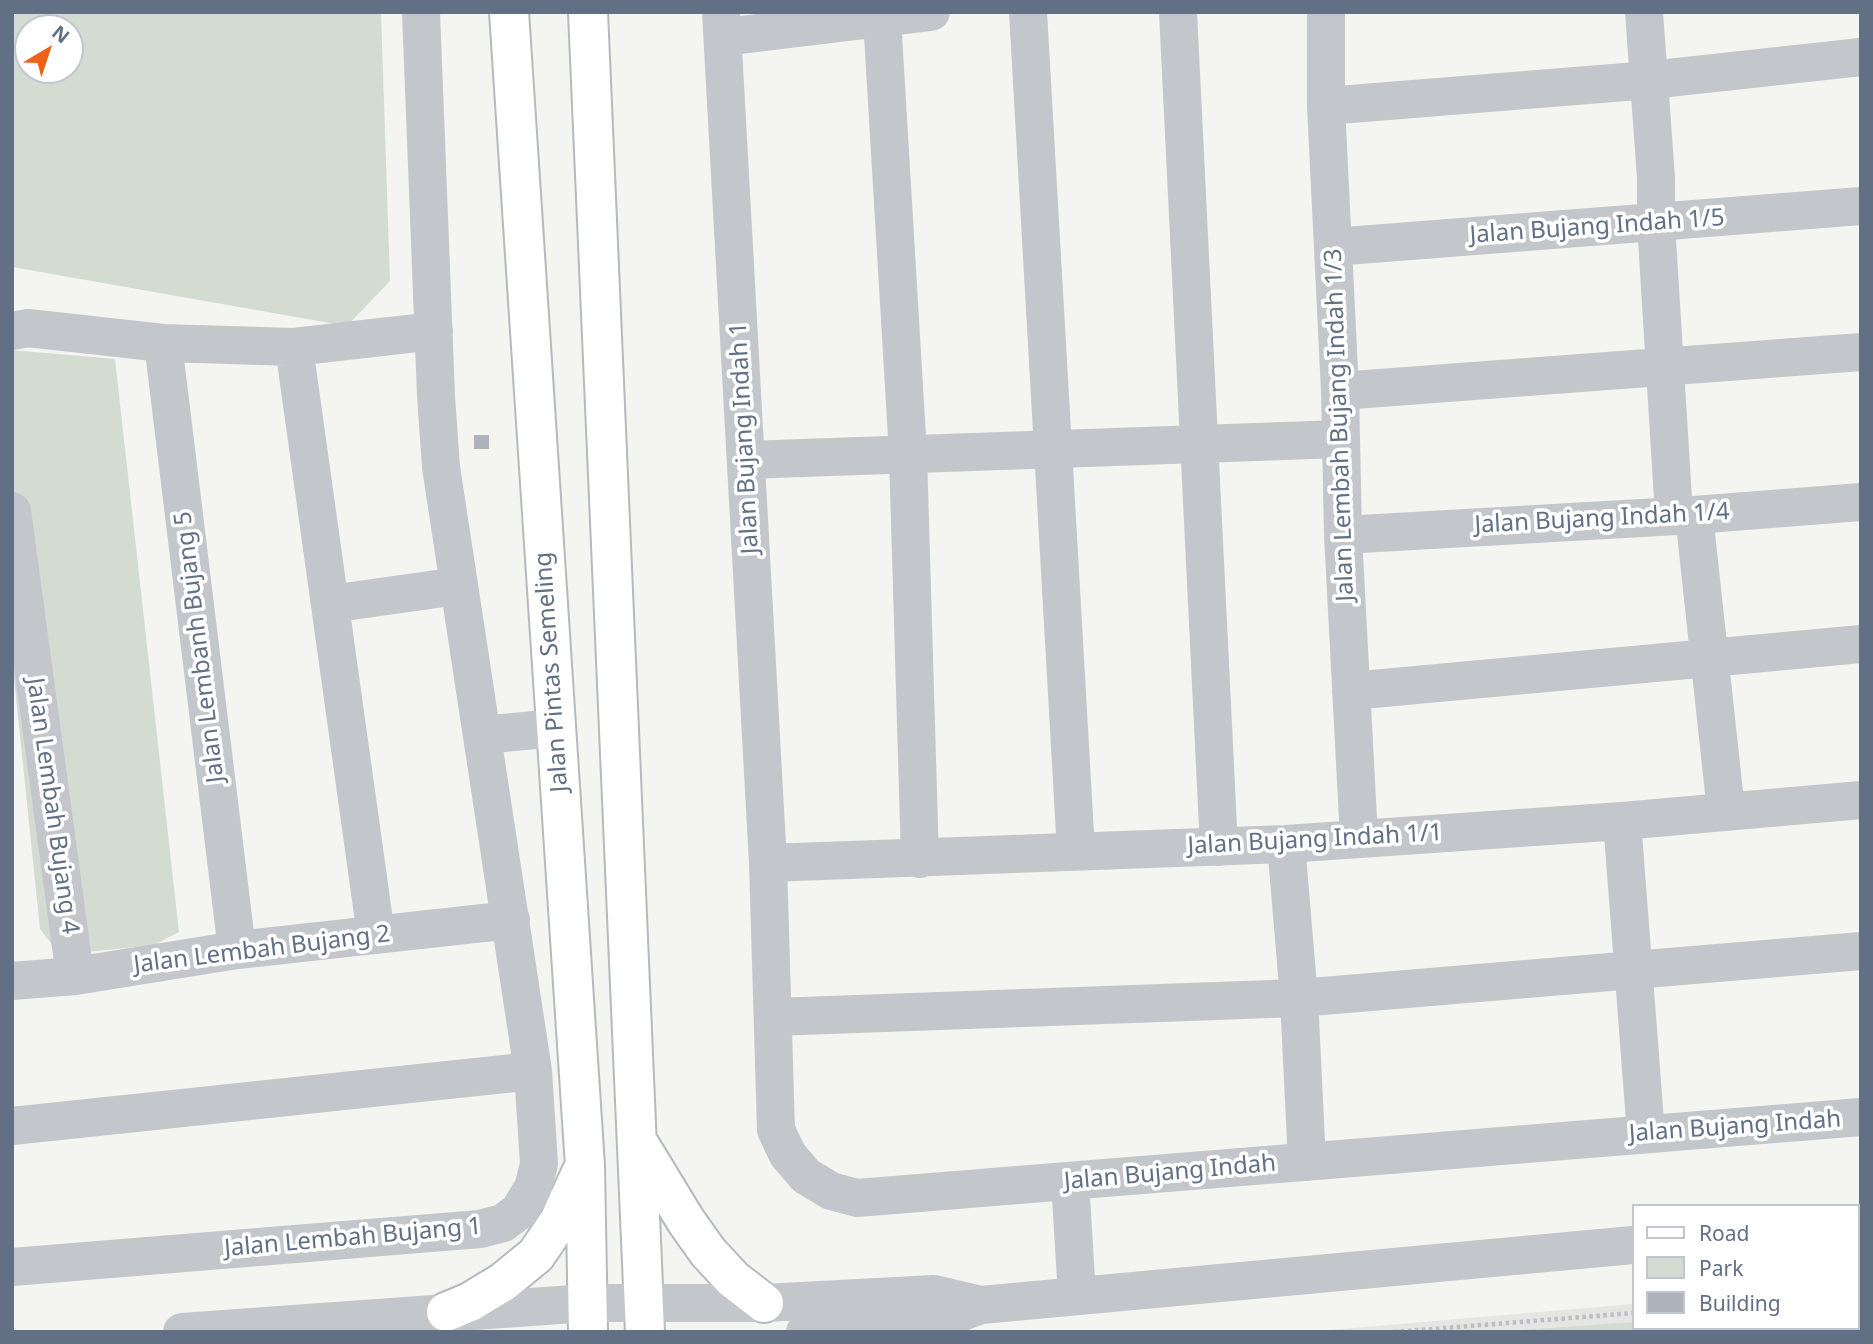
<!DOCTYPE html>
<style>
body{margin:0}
#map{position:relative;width:1873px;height:1344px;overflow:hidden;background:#f4f5f0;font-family:"Noto Sans",sans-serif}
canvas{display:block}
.frame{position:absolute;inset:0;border:14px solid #617084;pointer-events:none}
.legend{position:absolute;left:1632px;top:1204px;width:228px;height:126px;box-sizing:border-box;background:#fff;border:2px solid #c0c6ce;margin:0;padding:9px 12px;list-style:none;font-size:21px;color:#617084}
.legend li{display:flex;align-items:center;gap:14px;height:35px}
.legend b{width:35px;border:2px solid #c0c6ce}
.north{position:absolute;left:14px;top:14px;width:70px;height:70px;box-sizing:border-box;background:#fff;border:2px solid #c0c6ce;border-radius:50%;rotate:39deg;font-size:19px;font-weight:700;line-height:28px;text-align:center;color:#617084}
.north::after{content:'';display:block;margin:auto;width:24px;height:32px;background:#f06015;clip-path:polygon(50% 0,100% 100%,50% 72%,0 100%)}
</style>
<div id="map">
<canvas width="1873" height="1344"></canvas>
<div class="frame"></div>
<ul class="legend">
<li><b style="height:9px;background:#fff"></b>Road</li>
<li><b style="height:19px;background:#d4dcd1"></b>Park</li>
<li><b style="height:19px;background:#aeb4bb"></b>Building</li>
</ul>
<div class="north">N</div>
</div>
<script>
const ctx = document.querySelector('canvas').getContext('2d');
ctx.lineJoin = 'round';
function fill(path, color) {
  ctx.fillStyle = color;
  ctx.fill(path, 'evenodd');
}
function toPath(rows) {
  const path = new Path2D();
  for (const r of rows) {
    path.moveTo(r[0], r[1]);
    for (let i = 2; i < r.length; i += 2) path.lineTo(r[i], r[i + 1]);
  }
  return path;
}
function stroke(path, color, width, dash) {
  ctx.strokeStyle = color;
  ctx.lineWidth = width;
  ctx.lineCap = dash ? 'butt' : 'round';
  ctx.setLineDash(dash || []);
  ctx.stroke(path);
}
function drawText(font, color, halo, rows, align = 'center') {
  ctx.font = font + ' "Noto Sans",sans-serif';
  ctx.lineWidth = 7;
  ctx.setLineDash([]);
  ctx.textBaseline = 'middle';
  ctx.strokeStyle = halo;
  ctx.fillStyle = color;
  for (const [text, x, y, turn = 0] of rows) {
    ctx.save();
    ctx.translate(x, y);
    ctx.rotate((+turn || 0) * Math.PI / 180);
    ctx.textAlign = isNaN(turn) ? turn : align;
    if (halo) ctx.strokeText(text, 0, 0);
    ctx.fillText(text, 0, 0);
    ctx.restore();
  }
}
const built = toPath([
 [1857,1285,1861,1285,1861,1332,1306,1332,1633,1304,1633,1328,1857,1328]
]);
const green = toPath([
 [12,12,381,12,390,281,347,326,12,267],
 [28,28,70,28,70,70,28,70],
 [12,350,115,359,179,932,154,945,60,955,40,929,12,659],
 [1857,1307,1861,1307,1861,1332,1493,1332,1633,1322,1633,1328,1857,1328]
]);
const building = toPath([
 [474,435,489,435,489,449,474,449]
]);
const path = toPath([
 [1857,1296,1861,1296],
 [1394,1332,1633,1313]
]);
const minor = toPath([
 [721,12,768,863,776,1130,788,1155,806,1176,831,1191,857,1198,1861,1117],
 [1028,12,1076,851],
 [1178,12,1219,847],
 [1326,12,1326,106,1340,391,1343,535,1359,838],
 [1644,12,1656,178,1656,223,1674,515],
 [882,18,908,454,920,859],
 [724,37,931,12],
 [1326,106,1650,80,1861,57],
 [1333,247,1861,206],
 [12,331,28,328,163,343,294,347,434,331],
 [163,343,237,950],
 [294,347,376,935],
 [1340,391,1861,352],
 [746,460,1341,439],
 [12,511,75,976],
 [1694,515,1726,811],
 [1343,535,1694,515,1861,502],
 [330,604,458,586],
 [1351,691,1861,644],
 [482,735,556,728],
 [1622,821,1646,1134],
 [1286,844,1299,998,1307,1162],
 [768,863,1286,844,1622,821,1861,800],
 [12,981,75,976,237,950,511,920],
 [774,1017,1299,998,1861,951],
 [12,1126,533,1071],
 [1070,1181,1077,1296],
 [1857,1225,1861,1224],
 [12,1267,480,1229,503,1223,519,1211,533,1188,539,1164,533,1071,441,467,436,396,421,12],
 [182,1332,587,1303,764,1303,934,1294,981,1305],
 [805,1332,938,1321,981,1305,1633,1245]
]);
const major = toPath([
 [509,12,585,1166,588,1332],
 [588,12,645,1332],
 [641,1147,686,1221,708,1252,733,1279,764,1303],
 [446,1312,470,1302,503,1282,536,1255,559,1221,581,1173]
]);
const streetNames = [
 ["Jalan Bujang Indah 1/5",1597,227,-4],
 ["Jalan Lembah Bujang Indah 1/3",1340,425,-92],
 ["Jalan Bujang Indah 1",745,438,-93],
 ["Jalan Bujang Indah 1/4",1602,519,-3],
 ["Jalan Lembanh Bujang 5",200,647,-97],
 ["Jalan Pintas Semeling",552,672,-94],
 ["Jalan Lembah Bujang 4",52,806,82],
 ["Jalan Bujang Indah 1/1",1315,840,-3],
 ["Jalan Lembah Bujang 2",262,950,-7],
 ["Jalan Bujang Indah",1735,1127,-4],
 ["Jalan Bujang Indah",1170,1173,-5],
 ["Jalan Lembah Bujang 1",353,1238,-5]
];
fill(built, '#e5e6e4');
fill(green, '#d4dcd1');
fill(building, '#aeb4bb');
stroke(major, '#b6b9be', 42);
stroke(path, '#bdbec1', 4.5, [3.5, 3.5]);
stroke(minor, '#c3c6ca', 38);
stroke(major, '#fff', 38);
drawText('24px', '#617084', '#fff', streetNames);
</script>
